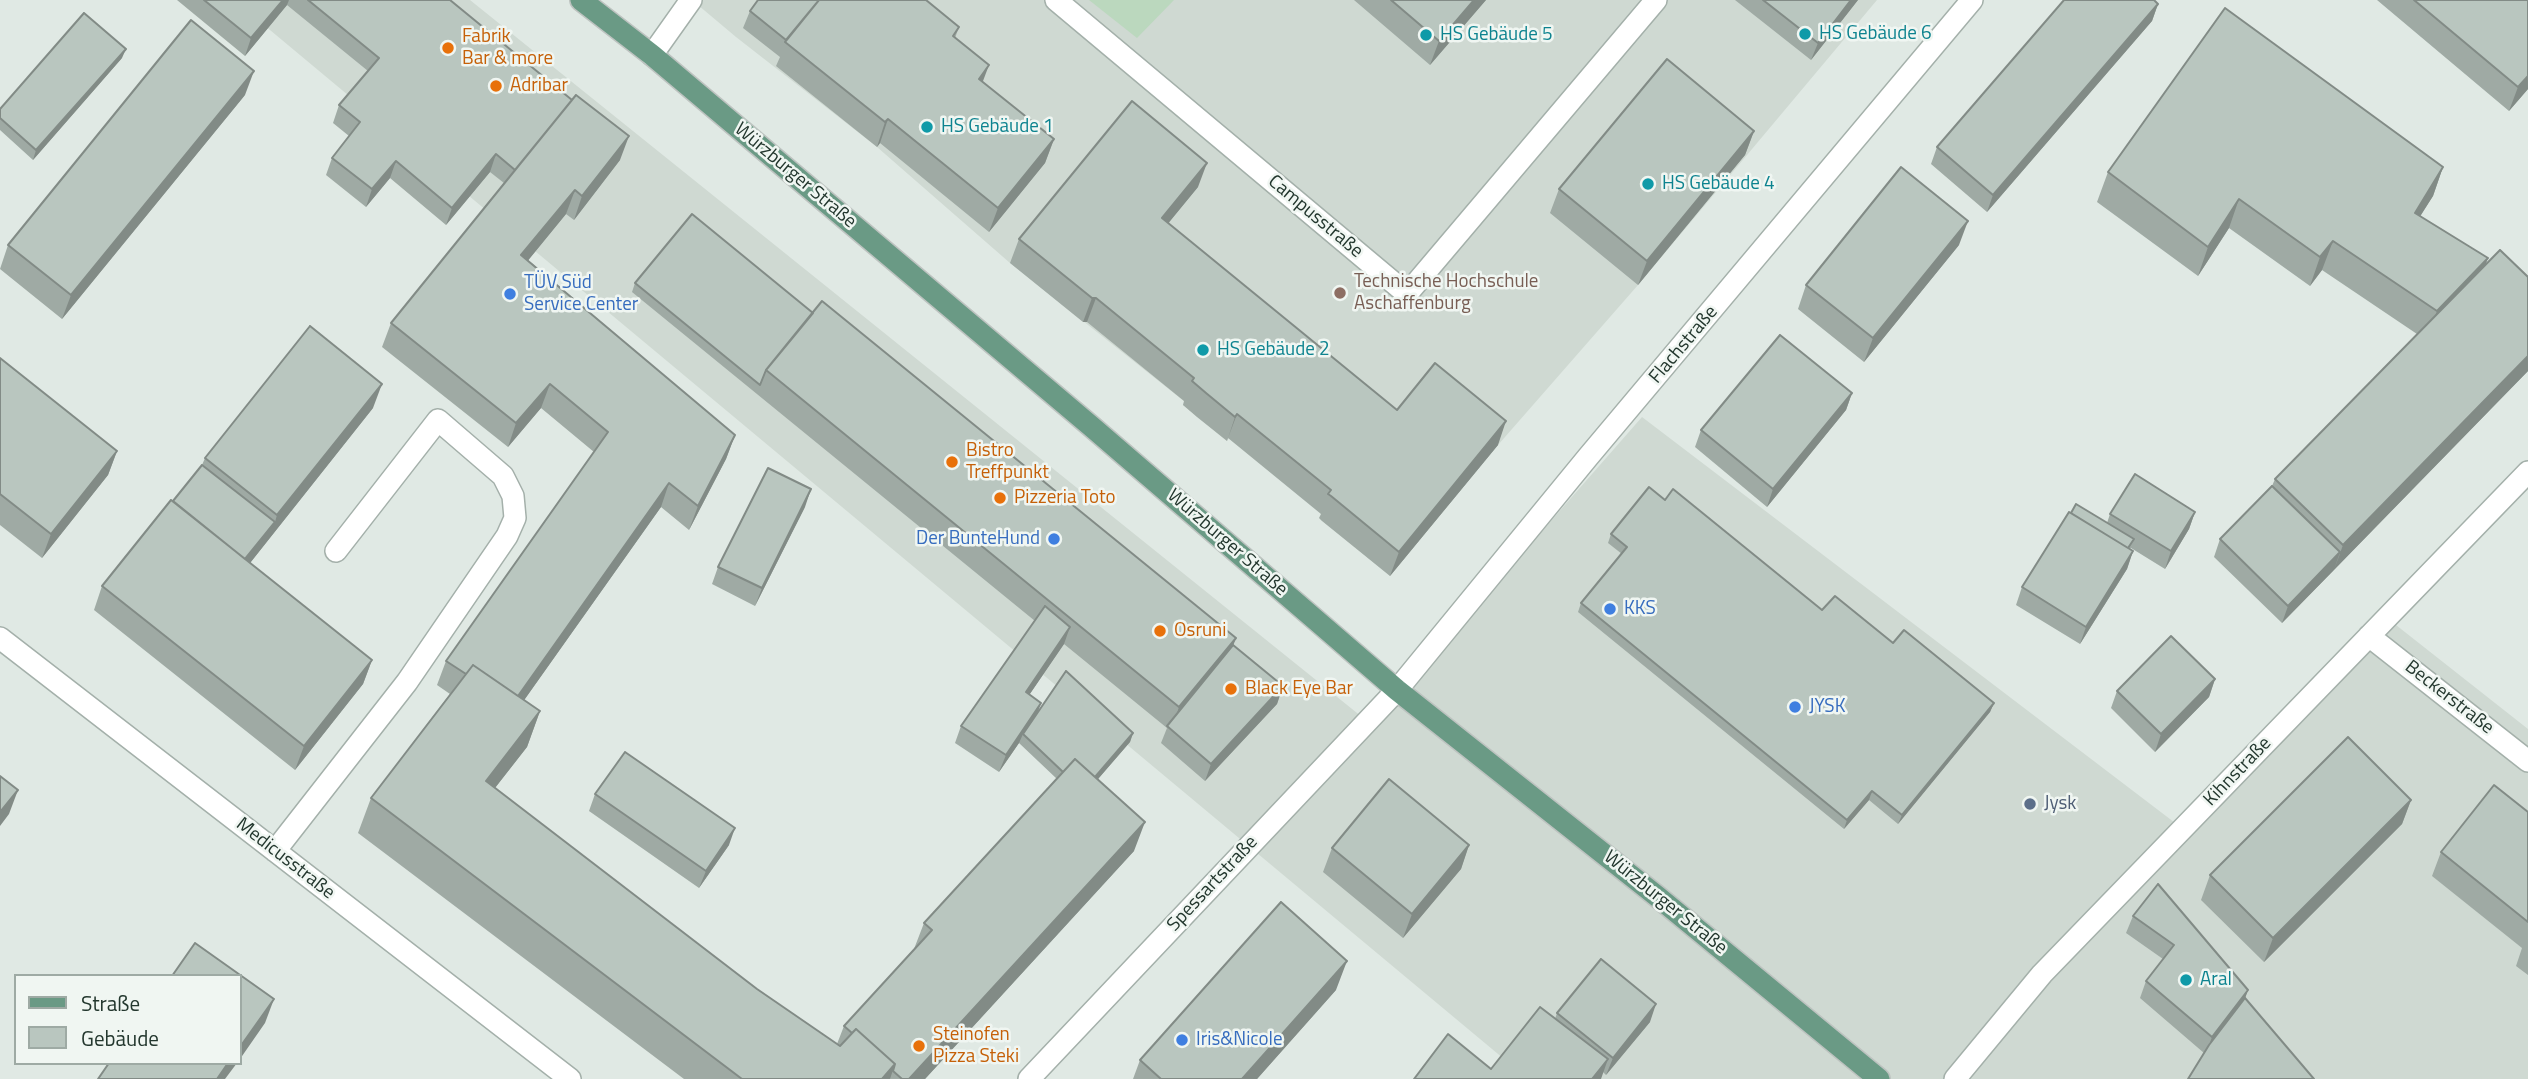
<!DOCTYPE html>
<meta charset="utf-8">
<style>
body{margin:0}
#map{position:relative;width:2528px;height:1079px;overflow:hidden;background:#e0e9e4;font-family:"Titillium Web",sans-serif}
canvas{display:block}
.legend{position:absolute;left:14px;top:974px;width:228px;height:91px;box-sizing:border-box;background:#f0f6f2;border:2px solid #9eaaa4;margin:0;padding:9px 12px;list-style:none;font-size:21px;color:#23372e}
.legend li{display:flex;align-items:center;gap:14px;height:35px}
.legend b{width:35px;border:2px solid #9eaaa4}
</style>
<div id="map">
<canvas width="2528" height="1079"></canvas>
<ul class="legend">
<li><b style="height:9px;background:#6a9a85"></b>Straße</li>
<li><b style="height:19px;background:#b9c6bf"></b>Gebäude</li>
</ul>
</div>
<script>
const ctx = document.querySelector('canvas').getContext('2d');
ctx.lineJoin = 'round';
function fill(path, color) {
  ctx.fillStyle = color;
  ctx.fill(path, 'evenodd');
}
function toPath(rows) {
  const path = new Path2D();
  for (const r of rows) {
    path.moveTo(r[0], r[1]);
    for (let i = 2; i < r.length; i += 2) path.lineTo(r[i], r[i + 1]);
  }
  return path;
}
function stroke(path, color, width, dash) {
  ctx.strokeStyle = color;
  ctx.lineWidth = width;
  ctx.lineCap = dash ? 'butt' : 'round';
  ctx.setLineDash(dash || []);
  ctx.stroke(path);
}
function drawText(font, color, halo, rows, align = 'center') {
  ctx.font = font + ' "Titillium Web",sans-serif';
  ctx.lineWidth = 5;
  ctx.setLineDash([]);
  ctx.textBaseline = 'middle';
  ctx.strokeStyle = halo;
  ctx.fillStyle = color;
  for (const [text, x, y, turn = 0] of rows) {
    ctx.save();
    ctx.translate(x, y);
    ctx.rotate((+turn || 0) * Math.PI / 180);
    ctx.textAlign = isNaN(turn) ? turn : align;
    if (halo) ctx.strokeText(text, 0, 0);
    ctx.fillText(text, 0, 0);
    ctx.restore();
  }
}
const built = toPath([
 [234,0,470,0,1372,725,1642,417,2187,832,2382,614,2528,729,2528,1079,1528,1079],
 [692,0,1877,0,1638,285,1498,445,1390,576,1322,520,1322,514,1229,438,1227,441,1183,405,1185,402,1010,263,877,147,736,37]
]);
const green = toPath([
 [1089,0,1174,0,1137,38]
]);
const minor = toPath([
 [1056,0,1407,294,1656,0],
 [652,55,691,0],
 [2369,636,2528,761],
 [0,638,570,1079],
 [275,851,407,682,507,536,515,518,513,496,503,476,438,420,336,551],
 [1029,1079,1397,690,1588,457,1972,0],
 [1955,1079,2042,974,2528,472]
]);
const major = toPath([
 [581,0,652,55,1092,427,1397,690,1658,897,1879,1079]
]);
const wall = toPath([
 [177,0,450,0,620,160,574,220,566,214,528,260,735,435,726,459,689,530,661,507,524,700,540,711,527,747,495,788,757,989,837,1044,844,1026,914,949,924,923,1057,779,1019,743,999,772,955,743,961,726,1035,621,632,292,635,283,813,313,1236,638,1233,645,1283,686,1277,704,1205,781,1161,743,1167,728,1064,644,1029,695,1038,711,1133,733,1130,742,1098,779,1134,851,925,1079,684,1079,358,833,371,798,450,694,437,685,446,661,594,452,541,408,508,447,382,347,391,323,504,183,490,172,446,225,390,178,366,207,326,175,332,158,349,136,333,123,339,105,368,71,287,5,245,56],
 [1354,0,1486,0,1430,65],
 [1735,0,1858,0,1811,60],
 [2377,0,2528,0,2528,89,2509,111],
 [2158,4,2152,21,1987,212,1931,164,1937,147],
 [750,11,959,27,955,38,983,82,1054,139,1045,163,989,232,880,143,877,147,776,66,780,57,743,28],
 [122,58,33,160,0,130,0,109],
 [245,95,62,319,0,269,8,245],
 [1754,131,1745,155,1638,285,1550,213,1559,189],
 [2443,167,2433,196,2420,216,2486,264,2528,277,2528,371,2282,623,2214,557,2220,539,2272,486,2275,479,2417,334,2322,270,2310,286,2229,228,2198,276,2097,202,2108,172],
 [1198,187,1168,223,1397,410,1498,445,1390,576,1322,521,1319,518,1321,514,1228,438,1227,441,1197,417,1183,405,1184,401,1087,322,1083,322,1010,263,1019,239],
 [1959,245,1864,362,1798,309,1806,285],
 [0,358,117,451,108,475,42,558,0,525],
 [1852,393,1846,410,1767,507,1695,447,1701,430],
 [373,408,250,563,372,660,363,684,295,770,94,610,102,586,202,465,205,458],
 [1665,500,1822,610,1893,643,1994,703,1990,712,1898,824,1869,800,1844,829,1578,612,1581,603,1622,554,1608,543,1611,534],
 [805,507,755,606,712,584,718,567],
 [2195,512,2189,529,2165,569,2131,548,2130,549,2133,551,2127,569,2080,644,2016,605,2022,587,2107,523,2110,514],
 [2215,679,2209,697,2155,752,2111,708,2117,691],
 [595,794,729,845,699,888,589,811],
 [2411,800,2402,824,2264,962,2201,900,2210,875],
 [2528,812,2528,975,2516,966,2522,948,2432,876,2441,852],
 [1469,845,1461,869,1403,938,1323,872,1332,848],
 [2133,916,2248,990,2245,998,2204,1053,2140,998,2146,981,2163,959,2126,933],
 [1336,990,1257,1079,1133,1079,1140,1060],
 [1557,1013,1650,1022,1606,1075,1603,1072,1491,1069,1555,1019]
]);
const shadedWall = toPath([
 [283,0,289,0,287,5,245,56,251,38],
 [1474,0,1486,0,1430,65,1439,41],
 [1851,0,1858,0,1811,60,1818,43],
 [2158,4,2152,21,1987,212,1993,195],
 [126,49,122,58,33,160,36,150],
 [989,65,980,89,979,79],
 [254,71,245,95,62,319,71,295],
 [2528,76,2528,89,2509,111,2518,87],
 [888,119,880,143,877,147,885,122],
 [1754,131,1745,155,1638,285,1647,261],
 [629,136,620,160,574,220,582,196],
 [1054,139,1045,163,989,232,998,208],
 [496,154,490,172,446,225,452,208],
 [396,161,390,178,366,207,372,189],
 [1207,163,1198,187,1153,242,1162,218],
 [2443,167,2433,196,2404,242,2415,213],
 [575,190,566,214,513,279,521,255],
 [2239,199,2229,228,2198,276,2208,247],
 [1968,221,1959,245,1864,362,1873,338],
 [2333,241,2322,270,2310,286,2320,257],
 [2488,258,2478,287,2426,340,2437,311],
 [1092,298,1096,298,1087,322,1083,322],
 [2528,356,2528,371,2334,570,2343,545],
 [382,384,373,408,235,582,241,564,275,522,277,515],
 [550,384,541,408,508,447,516,423],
 [1852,393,1846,410,1767,507,1773,489],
 [1237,414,1228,438,1227,441,1235,417],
 [1506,421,1498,445,1390,576,1399,552],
 [735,435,726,459,689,530,698,506],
 [117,451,108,475,42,558,51,534],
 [669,483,661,507,503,730,511,706],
 [811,489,805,507,755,606,762,588],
 [2195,512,2189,529,2165,569,2171,551],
 [2133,551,2127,569,2080,644,2086,627],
 [2340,552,2334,570,2282,623,2288,606],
 [1070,627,1064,644,1019,710,1026,692],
 [1236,638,1227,662,1171,731,1179,707],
 [372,660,363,684,295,770,304,746],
 [2215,679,2209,697,2155,752,2161,734],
 [1283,686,1277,704,1205,781,1211,764],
 [1041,703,1035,721,1023,734,1019,743,999,772,1006,755],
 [1994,703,1990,712,1898,824,1902,815],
 [540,711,527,747,473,816,486,781],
 [1133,733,1130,742,1079,801,1082,792],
 [18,790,9,814,0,826,0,812],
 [1872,791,1869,800,1844,829,1847,820],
 [2411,800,2402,824,2264,962,2273,938],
 [1145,822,1134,851,925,1079,909,1079],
 [735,828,729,845,699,888,706,871],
 [1469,845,1461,869,1403,938,1412,914],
 [1347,961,1336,990,1257,1079,1242,1079],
 [2248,990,2242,1007,2206,1054,2212,1037],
 [274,999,265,1023,240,1059,240,1047],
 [1656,1004,1650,1022,1606,1075,1613,1058],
 [1608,1059,1601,1079,1592,1079],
 [228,1063,237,1063,225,1079,217,1079],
 [895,1064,890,1079,882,1079]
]);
const building = toPath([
 [204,0,283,0,251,38,204,0],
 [308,0,450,0,572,100,515,170,496,154,452,208,396,161,372,189,332,158,360,122,339,105,379,58,308,0],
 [758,0,819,0,786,40,750,11,758,0],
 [819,0,926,0,959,27,953,36,989,65,979,79,1054,139,998,208,888,119,885,122,785,42,819,0],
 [1391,0,1474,0,1439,41,1391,0],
 [1763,0,1851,0,1818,43,1763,0],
 [2064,0,2154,0,2158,4,1993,195,1937,147,2064,0],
 [2414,0,2528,0,2528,76,2518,87,2414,0],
 [2225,8,2443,167,2415,213,2488,258,2437,311,2333,241,2320,257,2239,199,2208,247,2108,172,2225,8],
 [84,13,126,49,36,150,0,118,0,109,84,13],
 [191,20,254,71,71,295,8,245,191,20],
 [1667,59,1754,131,1647,261,1559,189,1667,59],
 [576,95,629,136,582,196,575,190,521,255,735,435,698,506,669,483,518,696,473,665,466,674,446,661,608,432,550,384,516,423,391,323,576,95],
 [1132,101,1207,163,1162,218,1397,410,1435,363,1506,421,1399,552,1331,496,1328,494,1331,490,1237,414,1235,417,1206,393,1192,381,1194,378,1096,298,1092,298,1019,239,1132,101],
 [1901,167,1968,221,1873,338,1806,285,1901,167],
 [692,214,813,313,766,370,760,385,635,283,692,214],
 [2500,250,2528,277,2528,356,2343,545,2275,479,2500,250],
 [822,301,1236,638,1179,707,766,370,822,301],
 [310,326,382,384,277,515,205,458,310,326],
 [1780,335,1852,393,1773,489,1701,430,1780,335],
 [0,358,117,451,51,534,0,494,0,358],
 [202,465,275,522,245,559,173,501,202,465],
 [768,468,811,489,762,588,718,567,768,468],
 [2135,474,2195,512,2171,551,2110,514,2135,474],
 [2272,486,2340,552,2288,606,2220,539,2272,486],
 [1649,487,1665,500,1673,489,1822,610,1835,596,1893,643,1904,630,1994,703,1902,815,1872,791,1847,820,1581,603,1627,547,1611,534,1649,487],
 [171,500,372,660,304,746,102,586,171,500],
 [2076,504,2134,539,2128,548,2071,513,2076,504],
 [2069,512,2133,551,2086,627,2022,587,2069,512],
 [1045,606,1070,627,1026,692,1041,703,1006,755,961,726,1045,606],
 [2171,636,2215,679,2161,734,2117,691,2171,636],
 [1233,645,1283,686,1211,764,1167,726,1233,645],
 [473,665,540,711,486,781,757,989,840,1046,856,1029,895,1064,882,1079,742,1079,371,798,473,665],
 [1066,671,1133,733,1095,777,1075,759,1063,772,1023,734,1066,671],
 [2348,737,2411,800,2273,938,2210,875,2348,737],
 [625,752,735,828,706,871,595,794,625,752],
 [1075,759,1145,822,909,1079,902,1079,893,1071,895,1064,856,1029,852,1033,844,1026,932,930,924,923,1075,759],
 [0,776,18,790,0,812,0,776],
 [1389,779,1469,845,1412,914,1332,848,1389,779],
 [2494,785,2528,812,2528,922,2441,852,2494,785],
 [2158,884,2248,990,2212,1037,2146,981,2174,945,2133,916,2158,884],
 [1281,902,1347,961,1242,1079,1161,1079,1140,1060,1281,902],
 [195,943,274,999,240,1047,240,976,172,976,195,943],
 [1601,959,1656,1004,1613,1058,1557,1013,1601,959],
 [2245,998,2314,1079,2188,1079,2209,1045,2245,998],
 [1540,1007,1608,1059,1592,1079,1414,1079,1448,1034,1491,1069,1540,1007],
 [109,1063,228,1063,217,1079,98,1079,109,1063]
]);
const markers = [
 [1805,34,7,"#0f9aa8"],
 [1426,35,7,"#0f9aa8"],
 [448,48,7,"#e8710a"],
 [496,86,7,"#e8710a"],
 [927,127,7,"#0f9aa8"],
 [1648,184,7,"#0f9aa8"],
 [1340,293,7,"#8d6e63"],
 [510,294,7,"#3f7fe0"],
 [1203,350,7,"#0f9aa8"],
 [952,462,7,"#e8710a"],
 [1000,498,7,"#e8710a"],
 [1054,539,7,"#3f7fe0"],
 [1610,609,7,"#3f7fe0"],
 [1160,631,7,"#e8710a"],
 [1231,689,7,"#e8710a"],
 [1795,707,7,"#3f7fe0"],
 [2030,804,7,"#5c6f8a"],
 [2186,980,7,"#0f9aa8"],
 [1182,1040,7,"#3f7fe0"],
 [919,1046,7,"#e8710a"]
];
const cultureNames = [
 ["HS Gebäude 6",1819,34],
 ["HS Gebäude 5",1440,35],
 ["HS Gebäude 1",941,127],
 ["HS Gebäude 4",1662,184],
 ["HS Gebäude 2",1217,350],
 ["Aral",2200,980]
];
const foodNames = [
 ["Fabrik",462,37],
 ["Bar & more",462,59],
 ["Adribar",510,86],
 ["Bistro",966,451],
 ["Treffpunkt",966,473],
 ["Pizzeria Toto",1014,498],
 ["Osruni",1174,631],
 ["Black Eye Bar",1245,689],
 ["Steinofen",933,1035],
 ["Pizza Steki",933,1057]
];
const streetNames = [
 ["Würzburger Straße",795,176,40],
 ["Campusstraße",1315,217,40],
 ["Flachstraße",1684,345,-50],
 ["Würzburger Straße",1227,543,41],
 ["Beckerstraße",2449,698,38],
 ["Kihnstraße",2238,772,-46],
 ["Medicusstraße",285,859,38],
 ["Spessartstraße",1213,884,-47],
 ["Würzburger Straße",1665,903,39]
];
const educationNames = [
 ["Technische Hochschule",1354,282],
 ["Aschaffenburg",1354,304]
];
const shopNames = [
 ["TÜV Süd",524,283],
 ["Service Center",524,305],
 ["Der BunteHund",1040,539,"right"],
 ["KKS",1624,609],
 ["JYSK",1809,707],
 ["Iris&Nicole",1196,1040]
];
const serviceNames = [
 ["Jysk",2044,804]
];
fill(built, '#cfd9d2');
fill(green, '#bbd8be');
stroke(minor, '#a4b0aa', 24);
stroke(major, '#bdc3c0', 24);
stroke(minor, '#fff', 21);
stroke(major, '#6a9a85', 21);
fill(wall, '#9faaa4');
fill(shadedWall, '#828b86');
fill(building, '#b9c6bf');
stroke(building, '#828b86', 2);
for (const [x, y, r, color] of markers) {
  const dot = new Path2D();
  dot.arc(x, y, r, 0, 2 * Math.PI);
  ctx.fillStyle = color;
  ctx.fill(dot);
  stroke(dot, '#f0f6f2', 2.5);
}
drawText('19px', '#0d838f', '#f0f6f2', cultureNames, 'left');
drawText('19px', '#c56008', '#f0f6f2', foodNames, 'left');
drawText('19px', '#23372e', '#f0f6f2', streetNames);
drawText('19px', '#785e54', '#f0f6f2', educationNames, 'left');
drawText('19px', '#366cbe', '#f0f6f2', shopNames, 'left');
drawText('19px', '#4e5e75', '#f0f6f2', serviceNames, 'left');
</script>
